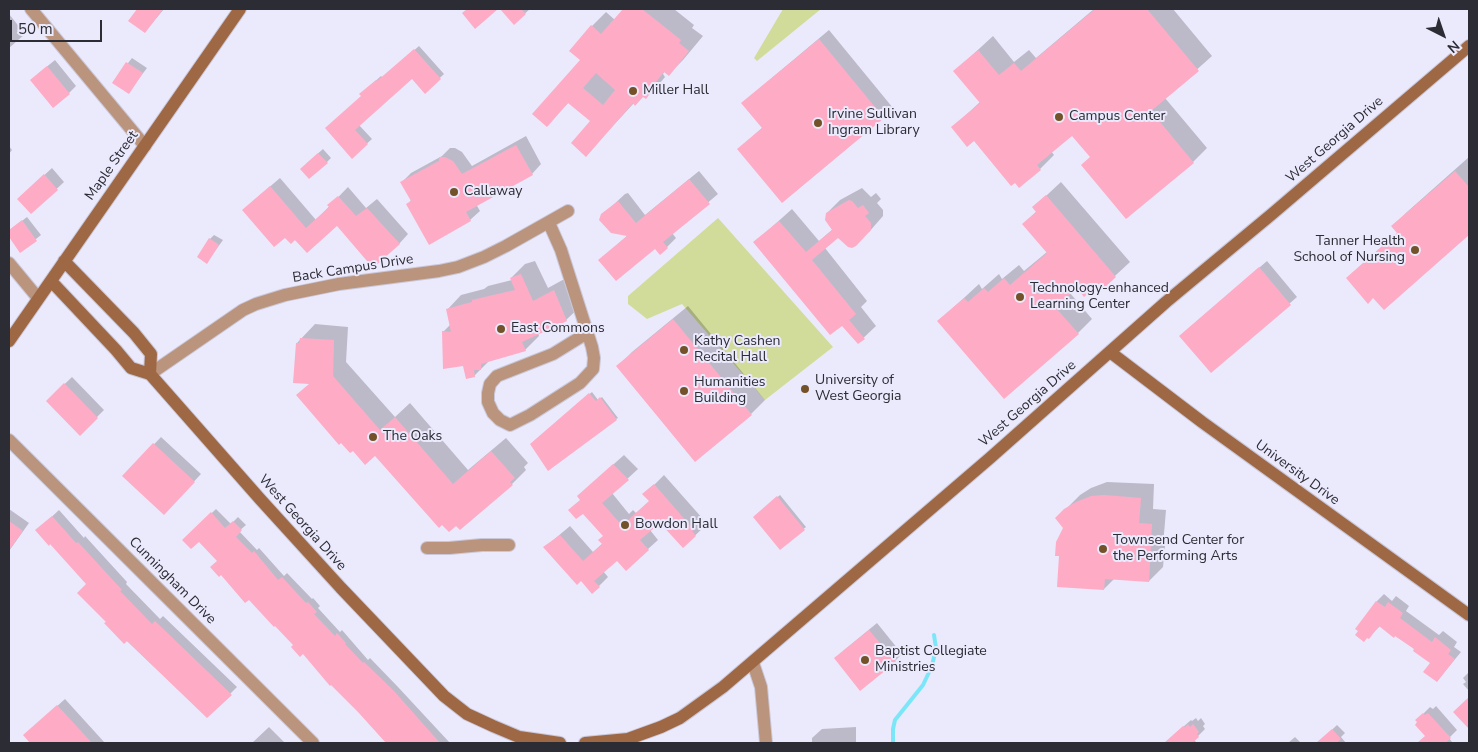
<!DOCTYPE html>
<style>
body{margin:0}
#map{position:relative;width:1478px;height:752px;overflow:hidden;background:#ebe9fc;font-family:"Nunito Sans",sans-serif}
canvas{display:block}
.frame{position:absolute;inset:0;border:10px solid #2c2c35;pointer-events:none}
.north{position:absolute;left:1418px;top:10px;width:50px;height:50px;-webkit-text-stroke:4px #ebe9fc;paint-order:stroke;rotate:139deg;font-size:14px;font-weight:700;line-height:20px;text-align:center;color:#2c2c35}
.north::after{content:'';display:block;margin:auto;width:18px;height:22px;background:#2c2c35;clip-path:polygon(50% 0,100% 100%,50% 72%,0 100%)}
.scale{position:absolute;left:10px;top:20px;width:92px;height:22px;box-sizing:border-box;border:2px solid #2c2c35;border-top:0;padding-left:6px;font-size:15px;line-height:18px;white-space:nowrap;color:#2c2c35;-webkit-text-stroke:4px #ebe9fc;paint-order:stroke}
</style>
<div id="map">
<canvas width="1478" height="752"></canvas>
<div class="frame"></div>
<div class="north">N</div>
<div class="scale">50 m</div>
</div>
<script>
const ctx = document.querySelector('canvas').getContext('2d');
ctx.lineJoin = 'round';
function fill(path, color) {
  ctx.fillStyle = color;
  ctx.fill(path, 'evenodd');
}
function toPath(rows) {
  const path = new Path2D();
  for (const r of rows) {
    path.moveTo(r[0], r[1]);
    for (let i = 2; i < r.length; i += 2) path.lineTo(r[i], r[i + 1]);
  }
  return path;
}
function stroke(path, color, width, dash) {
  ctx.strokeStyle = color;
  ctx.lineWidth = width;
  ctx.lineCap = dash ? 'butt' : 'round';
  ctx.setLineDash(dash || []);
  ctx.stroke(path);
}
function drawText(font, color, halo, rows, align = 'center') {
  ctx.font = font + ' "Nunito Sans",sans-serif';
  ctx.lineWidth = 4;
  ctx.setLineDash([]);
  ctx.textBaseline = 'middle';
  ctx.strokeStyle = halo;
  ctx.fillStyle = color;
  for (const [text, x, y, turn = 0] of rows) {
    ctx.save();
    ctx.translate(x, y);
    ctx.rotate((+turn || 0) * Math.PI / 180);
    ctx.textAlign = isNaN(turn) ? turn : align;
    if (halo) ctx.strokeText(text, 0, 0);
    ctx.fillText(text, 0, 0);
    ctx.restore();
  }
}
const green = toPath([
 [783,9,821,9,757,61,754,58],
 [718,218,833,347,765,400,682,304,647,319,628,304,628,296]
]);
const shadow = toPath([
 [138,9,164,9,145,32,130,21],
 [501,9,530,9,514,23],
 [625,9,674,9,694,25,692,28,703,36,683,60,669,74,665,71,663,74,665,77,660,83,646,97,644,95,634,103,586,155,592,121,569,102,547,125,581,60,592,26,606,12,615,20],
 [1094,9,1173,9,1212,56,1165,98,1207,148,1193,162,1126,217,1091,157,1072,134,1051,151,1054,155,1040,169,974,140,953,127,980,102,955,71,993,36,1014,62,1029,50,1036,58],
 [9,14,25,34,9,48],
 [829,30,893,108,883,118,739,149,763,127,742,103],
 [419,46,444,74,425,92,412,78,359,125,372,139,352,157,327,128,363,96,361,94,381,76,383,78],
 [132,58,147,68,128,93,113,82],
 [55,60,76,86,69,93,39,73],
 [526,136,541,164,532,174,476,204,480,211,470,220,408,204,411,200,402,182,411,173,442,156,450,148,455,148,462,152,472,166],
 [9,146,12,150,9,154],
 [323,149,331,158,327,162,306,164],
 [1469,157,1469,234,1384,308,1374,297,1347,278,1398,232,1393,226,1407,212],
 [52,168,64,182,31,213,26,192],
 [699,171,718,194,672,233,676,238,667,247,655,248,600,260,628,235,610,208,625,194,628,193,645,215],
 [280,178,316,220,348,187,366,208,377,199,408,234,399,244,337,225,307,251,253,201],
 [1061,182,1130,262,1103,287,1099,282,1077,286,1070,293,1092,319,1078,333,939,321,979,284,982,289,999,274,1002,279,1019,265,1024,271,1047,252,1023,224,1037,211,1034,207],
 [862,188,871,197,876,193,881,199,877,203,883,210,883,216,869,232,838,236,825,248,867,301,861,307,876,326,858,343,842,324,755,242,792,209,819,241,833,229,827,213,840,200],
 [27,217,41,235,21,251,9,235,9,231],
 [214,235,223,240,207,262,210,239],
 [535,261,548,288,568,277,581,306,566,320,538,333,539,336,525,350,489,361,474,376,464,365,443,332,451,324,447,310,461,295,484,289,488,286,512,280,511,278,525,264],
 [1267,261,1297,297,1212,371,1188,329],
 [688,306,765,400,751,414,618,366,632,352],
 [315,324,348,327,346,362,395,417,410,403,468,470,506,438,528,463,524,467,526,470,512,484,456,524,442,523,439,526,310,383,297,343],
 [72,377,104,410,80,434,47,401],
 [592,392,598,400,602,397,618,418,616,419,531,444],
 [161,437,201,474,171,506,124,476],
 [624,455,638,469,612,493,629,514,633,510,636,513,650,501,654,485,664,475,703,519,701,521,705,526,683,547,660,521,650,530,658,540,648,549,617,559,603,571,608,577,599,586,581,580,545,547,570,526,593,552,603,543,604,536,581,499,588,487],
 [1107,482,1154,484,1153,509,1166,510,1163,546,1165,546,1163,567,1149,581,1115,578,1104,589,1064,528,1065,510,1080,495,1091,488],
 [780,495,806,527,780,548,754,517],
 [9,509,29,523,9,551],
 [216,509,231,524,238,517,246,525,239,531,257,550,259,548,284,576,287,573,312,599,313,598,320,606,318,608,340,632,342,630,368,660,370,658,398,687,450,743,388,743,199,540,184,540],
 [59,510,84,538,85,536,127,582,126,584,160,619,163,616,237,687,207,717,107,622,88,584,44,524],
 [1384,594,1392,601,1396,596,1409,606,1406,611,1439,635,1443,631,1457,642,1454,647,1461,652,1437,681,1431,663,1416,649,1380,626,1369,637,1377,601],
 [877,623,902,654,895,661,843,651],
 [1469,672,1469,691,1463,684,1466,682,1463,678],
 [65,699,105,743,32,743,25,735],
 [1436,706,1457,730,1449,738,1452,742,1451,743,1419,743,1426,736,1417,720,1430,707,1433,709],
 [1196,718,1198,721,1201,718,1205,724,1203,726,1205,729,1194,740,1197,743,1165,743,1191,720,1192,721],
 [1337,725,1345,733,1341,737,1346,743,1318,743],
 [269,727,285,743,252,743],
 [856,727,856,743,812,743,812,738,822,729],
 [1295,737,1301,743,1288,743]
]);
const stream = toPath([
 [893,743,893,729,895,720,923,685,932,666,936,648,934,635]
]);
const building = toPath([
 [137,9,163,9,145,33,128,21],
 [467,9,498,9,475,29,462,13],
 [500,9,521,9,526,14,514,25],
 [623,9,642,9,681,40,679,43,689,51,669,76,664,72,650,89,652,91,646,99,643,97,635,106,633,103,586,157,571,143,590,121,568,103,547,127,532,114,580,60,569,51,591,25,601,34],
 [596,73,615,90,603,105,583,88],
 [1095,9,1147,9,1199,71,1151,111,1194,163,1126,219,1081,165,1090,157,1072,136,1037,165,1041,170,1019,188,1015,183,1011,186,974,141,967,147,951,127,980,103,953,71,978,50,999,75,1014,63,1021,71],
 [819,39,884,118,782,203,737,149,762,128,741,103],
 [414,49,441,79,425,94,412,79,355,130,368,144,352,159,325,128,361,96,359,94,376,80,377,81],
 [126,62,143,73,129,94,112,83],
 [47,66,70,94,53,108,30,80],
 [516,145,533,175,466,212,471,221,429,245,406,204,411,201,400,182,439,161,439,157,445,157,453,161,462,174],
 [318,153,328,163,309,179,300,169],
 [1455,171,1469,187,1469,235,1384,310,1373,298,1368,304,1346,278,1397,233,1391,226],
 [44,174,58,190,31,214,17,199],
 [689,179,710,204,663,242,668,248,660,255,655,249,616,281,598,260,627,236,611,233,599,220,601,214,618,201,636,223],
 [270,186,306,228,329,207,327,205,338,196,356,216,367,208,400,244,373,268,337,226,307,253,295,240,291,244,285,238,274,247,242,210],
 [1046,195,1116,277,1103,289,1099,284,1084,297,1077,288,1055,307,1079,334,1004,399,937,321,964,298,968,302,984,288,988,292,1004,278,1010,285,1047,253,1022,224,1036,212,1032,207],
 [849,200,852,201,858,208,863,205,869,213,865,216,871,223,871,230,856,246,852,248,848,247,838,238,812,260,856,314,849,320,865,339,858,344,842,326,830,335,753,242,779,221,806,252,832,230,825,220,826,213],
 [22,220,37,241,20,253,9,237,9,230],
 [209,238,219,245,207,264,197,257],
 [1259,267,1291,305,1211,373,1179,336],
 [521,274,533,301,554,290,567,321,522,342,526,351,481,364,481,370,474,370,475,377,466,379,463,366,443,369,442,331,451,332,446,309,472,302,472,300,515,290,510,278],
 [673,319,752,415,695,462,616,366],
 [300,338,334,340,333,376,380,430,395,417,453,484,491,451,515,478,510,482,513,485,460,530,456,526,449,532,442,525,439,528,375,456,365,465,353,451,350,453,341,443,339,445,296,395,309,384,293,383,296,343,299,343],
 [64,383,98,418,80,436,46,401],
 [589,393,596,401,600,397,617,420,548,471,530,444],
 [153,443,195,482,164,515,122,476],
 [613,464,629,480,602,503,619,522,623,519,626,522,649,501,642,494,654,484,694,530,692,531,696,536,683,548,660,523,640,540,649,550,626,571,617,561,594,581,600,587,592,594,581,581,577,585,543,547,560,535,583,561,602,544,598,540,603,536,583,514,576,519,568,510,580,500,577,496],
 [1104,495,1141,498,1139,523,1152,524,1149,582,1105,579,1104,590,1057,587,1059,556,1055,556,1056,542,1063,528,1055,518,1064,509,1076,502,1091,496],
 [777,496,805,530,780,550,753,517],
 [211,512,225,528,233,521,242,530,236,537,252,553,254,551,278,580,282,577,306,603,308,602,317,612,314,614,335,636,337,633,346,643,345,644,363,663,364,662,394,691,440,743,386,743,358,712,331,685,330,686,303,654,300,657,291,647,293,645,275,626,274,627,249,600,245,603,221,575,219,577,210,567,217,561,199,542,191,549,182,540],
 [52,516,76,543,78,542,122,590,120,591,152,624,155,621,232,695,207,718,127,641,124,644,104,623,106,622,77,593,86,584,50,544,49,546,35,530],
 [9,521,23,531,9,550],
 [1376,601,1385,607,1388,602,1403,613,1400,618,1432,642,1435,637,1451,650,1448,654,1455,659,1437,682,1423,672,1430,663,1413,651,1414,649,1395,636,1394,638,1379,626,1369,639,1367,638,1364,642,1355,635,1358,631,1355,629],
 [869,630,896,662,860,691,834,658],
 [1469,697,1469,729,1453,712],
 [57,705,92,743,30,743,23,735],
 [1423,713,1425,715,1428,713,1451,738,1445,743,1417,743,1425,736,1415,725,1417,722,1415,720],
 [1188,724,1190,727,1193,724,1199,732,1197,734,1199,737,1192,743,1164,743,1183,726,1185,727],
 [1332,729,1341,739,1336,743,1316,743]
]);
const street = toPath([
 [31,9,145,146],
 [549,223,561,250,592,347,594,358,593,369,580,383,530,415,510,425,500,420,493,413,488,402,488,393,490,384,497,376,553,354,587,333],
 [9,263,38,298],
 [150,374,243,310,256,304,285,295,339,284,439,271,458,267,484,257,506,246,568,211],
 [9,440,313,743],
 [427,548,449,548,482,545,509,545],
 [753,663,761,687,766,743]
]);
const secondary = toPath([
 [64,261,134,333,151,354,150,374],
 [51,281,116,350,131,368,150,374,260,499,341,588,444,696,467,714,493,726,519,737,560,743],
 [9,341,240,9],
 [1110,352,1202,422,1469,615],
 [585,743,628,739,661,727,680,718,723,687,990,458,1166,302,1272,214,1469,46]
]);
const markers = [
 [633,91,5,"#735129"],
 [1059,117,5,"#735129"],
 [818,123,5,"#735129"],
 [454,192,5,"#735129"],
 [1415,250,5,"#735129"],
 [1020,297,5,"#735129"],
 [501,329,5,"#735129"],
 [684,350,5,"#735129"],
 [805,389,5,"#735129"],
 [684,391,5,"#735129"],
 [373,437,5,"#735129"],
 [625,525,5,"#735129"],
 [1103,549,5,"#735129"],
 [865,660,5,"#735129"]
];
const poiNames = [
 ["Miller Hall",643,91],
 ["Irvine Sullivan",828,115],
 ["Ingram Library",828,131],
 ["Campus Center",1069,117],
 ["Callaway",464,192],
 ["Tanner Health",1405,242,"right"],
 ["School of Nursing",1405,258,"right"],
 ["Technology-enhanced",1030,289],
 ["Learning Center",1030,305],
 ["East Commons",511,329],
 ["Kathy Cashen",694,342],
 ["Recital Hall",694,358],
 ["University of",815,381],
 ["West Georgia",815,397],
 ["Humanities",694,383],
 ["Building",694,399],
 ["The Oaks",383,437],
 ["Bowdon Hall",635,525],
 ["Townsend Center for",1113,541],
 ["the Performing Arts",1113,557],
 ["Baptist Collegiate",875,652],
 ["Ministries",875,668]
];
const streetNames = [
 ["West Georgia Drive",1335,140,-41],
 ["Maple Street",112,166,-55],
 ["Back Campus Drive",353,269,-9],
 ["West Georgia Drive",1028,404,-41],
 ["University Drive",1297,473,36],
 ["West Georgia Drive",302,523,48],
 ["Cunningham Drive",172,581,45]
];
fill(green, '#d1dc9b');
fill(shadow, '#0003');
stroke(stream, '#7ce6f9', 4);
fill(building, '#feabc5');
stroke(street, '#c9c7d8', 14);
stroke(secondary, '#c9c7d8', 14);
stroke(street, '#ba947c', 12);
stroke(secondary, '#9f6845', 12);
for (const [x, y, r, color] of markers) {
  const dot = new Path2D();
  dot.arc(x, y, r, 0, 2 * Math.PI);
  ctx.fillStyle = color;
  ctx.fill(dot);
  stroke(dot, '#ebe9fc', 2);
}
drawText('14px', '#2c2c35', '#ebe9fc', poiNames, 'left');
drawText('14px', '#2c2c35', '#ebe9fc', streetNames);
</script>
